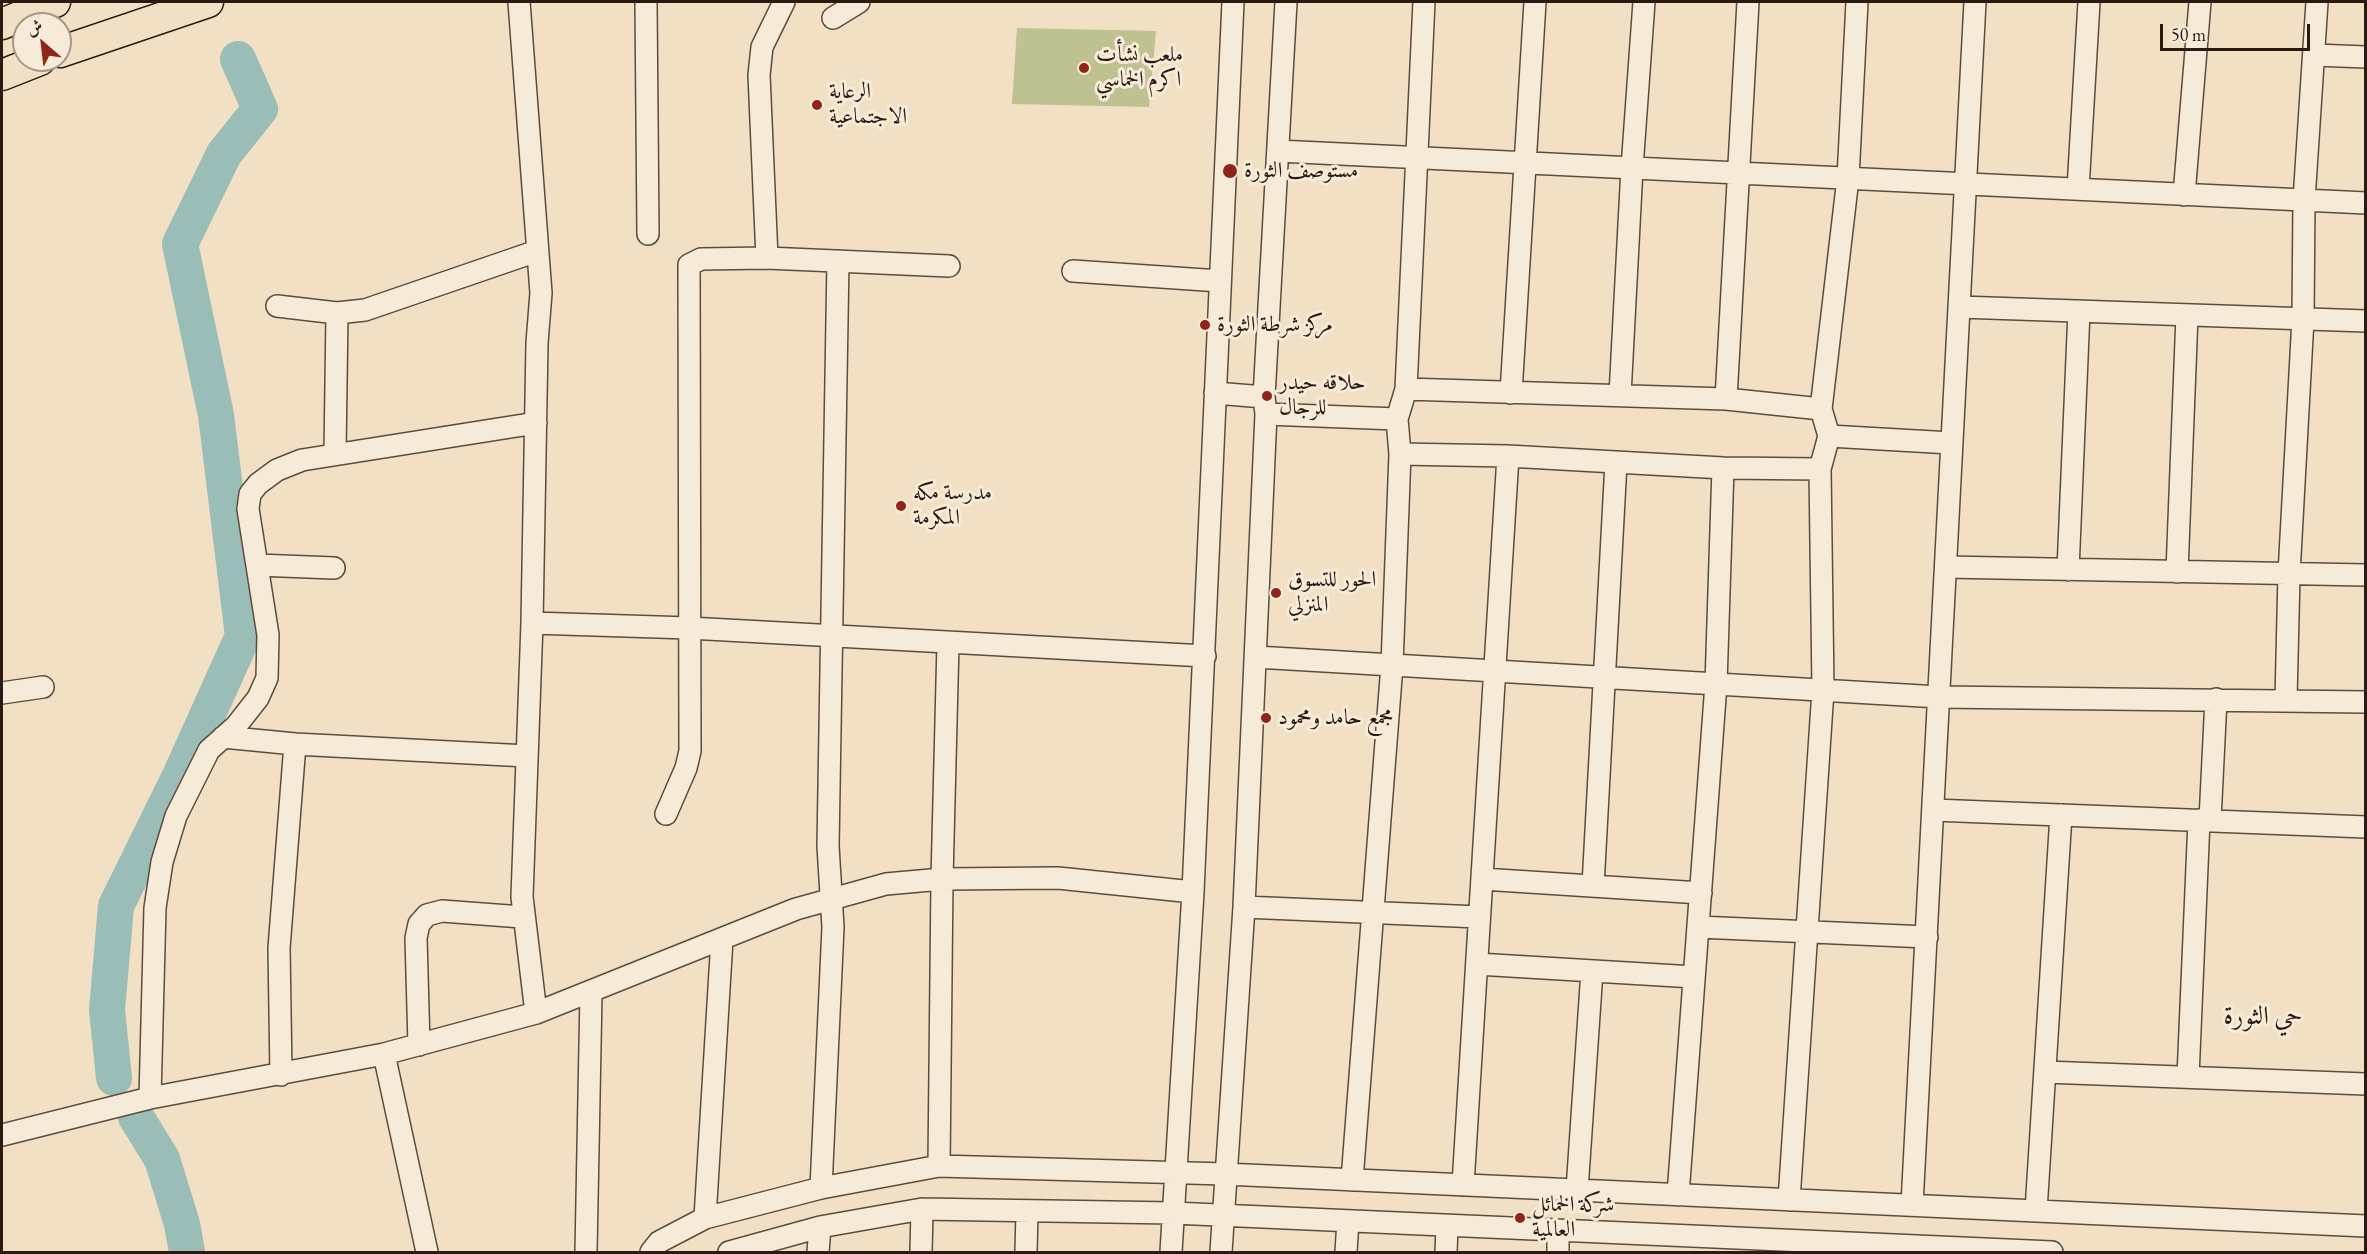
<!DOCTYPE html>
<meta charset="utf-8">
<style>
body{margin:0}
#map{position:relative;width:2367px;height:1254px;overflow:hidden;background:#f1e0c3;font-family:"EB Garamond",Amiri,serif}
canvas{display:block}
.frame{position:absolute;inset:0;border:3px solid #2c1a12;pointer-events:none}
.north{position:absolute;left:12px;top:12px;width:60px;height:60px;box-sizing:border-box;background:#f6ebd8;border:2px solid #a59789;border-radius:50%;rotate:332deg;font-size:16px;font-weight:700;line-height:24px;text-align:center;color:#2c1a12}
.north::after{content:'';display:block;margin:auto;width:21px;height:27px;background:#8f2418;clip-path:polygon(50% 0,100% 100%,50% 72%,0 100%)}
.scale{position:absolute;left:2160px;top:24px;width:150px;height:27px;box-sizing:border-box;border:3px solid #2c1a12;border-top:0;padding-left:8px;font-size:18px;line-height:21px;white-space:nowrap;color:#2c1a12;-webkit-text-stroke:4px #f6ebd8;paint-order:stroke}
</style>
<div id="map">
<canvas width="2367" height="1254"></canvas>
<div class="frame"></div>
<div class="north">ش</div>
<div class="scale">50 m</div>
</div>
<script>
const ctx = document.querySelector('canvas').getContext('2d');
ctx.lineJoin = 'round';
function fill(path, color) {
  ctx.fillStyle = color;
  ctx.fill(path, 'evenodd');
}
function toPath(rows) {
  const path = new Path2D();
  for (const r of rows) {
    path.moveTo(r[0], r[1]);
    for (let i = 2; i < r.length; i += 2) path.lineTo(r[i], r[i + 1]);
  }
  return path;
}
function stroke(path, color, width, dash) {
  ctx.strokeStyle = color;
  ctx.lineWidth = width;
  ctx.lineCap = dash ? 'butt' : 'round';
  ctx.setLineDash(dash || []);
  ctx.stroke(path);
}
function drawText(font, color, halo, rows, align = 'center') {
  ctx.font = font + ' "EB Garamond",Amiri,serif';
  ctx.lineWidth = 6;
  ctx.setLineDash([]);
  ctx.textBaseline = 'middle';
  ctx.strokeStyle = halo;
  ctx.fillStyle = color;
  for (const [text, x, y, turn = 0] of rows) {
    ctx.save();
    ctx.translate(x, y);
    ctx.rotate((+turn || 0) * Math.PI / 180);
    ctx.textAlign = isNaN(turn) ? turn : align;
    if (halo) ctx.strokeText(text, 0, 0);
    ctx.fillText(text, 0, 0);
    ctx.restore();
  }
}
const green = toPath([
 [1017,28,1156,31,1149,107,1012,104]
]);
const river = toPath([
 [114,1078,107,1010,116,906,180,776,243,636,216,415,180,244,224,154,260,109,238,59],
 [136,1117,162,1159,182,1224,187,1252]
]);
const minor = toPath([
 [519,2,541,293,537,343,532,623,522,897,536,1013],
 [646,2,648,234],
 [833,18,859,2],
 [2314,55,2366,57],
 [1278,151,2366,203],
 [2078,189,2089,2],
 [2184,195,2200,2],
 [767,258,759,75,762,47,784,2],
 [1073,271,1220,281],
 [277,306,337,313,365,310,537,251],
 [1960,307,2366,321],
 [1406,389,1726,399,1821,409],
 [1215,393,1264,397],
 [1511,393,1535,2],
 [1620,395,1632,168,1644,2],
 [1726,399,1748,2],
 [1266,414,1397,419],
 [1829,436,1951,443],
 [335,453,337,313],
 [1400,454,1508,456,1723,468,1820,469],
 [257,565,334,568],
 [1946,567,2366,575],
 [2068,570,2079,311],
 [2177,572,2187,315],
 [532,623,689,628,1205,656],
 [1256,657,1939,697,2366,702],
 [2,693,43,687],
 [2286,700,2289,574,2303,319,2304,200,2317,2],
 [223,737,295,744,527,756],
 [1933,810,2366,827],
 [666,814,686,768,690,751,689,265,701,259,767,258,949,266],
 [2210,820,2216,699],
 [1482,879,1701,893],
 [1593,886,1616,463],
 [1244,907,1479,917],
 [1698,927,1927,937],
 [1477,964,1694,977],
 [419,1045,416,938,419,924,427,915,442,911,522,917],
 [384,1054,427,1252],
 [2045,1072,2366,1084],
 [281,1075,279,948,295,744],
 [2188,1077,2199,820],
 [150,1098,155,908,162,862,176,816,209,750,236,726,258,698,267,678,268,635,248,509,250,494,258,484,277,470,302,460,536,423],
 [2,1135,150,1098,384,1054,536,1013,796,909,886,884,942,879,1058,878,1193,892],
 [939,1166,942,879,948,643],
 [1352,1180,1392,665,1400,454,1397,419,1406,389,1424,2],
 [1463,1185,1508,456],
 [821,1188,833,927,828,846,838,261],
 [1577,1190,1592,971],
 [1678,1195,1716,684,1723,468],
 [1789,1200,1823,690,1820,469,1829,436,1821,409,1848,178,1857,2],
 [1912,1205,1975,2],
 [2036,1211,2061,815],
 [705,1218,722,939],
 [586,1252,591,993],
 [651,1252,659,1242,705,1218,821,1188,939,1166,1225,1174,2366,1226],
 [729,1252,820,1227,922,1209,1173,1213,2052,1252],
 [818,1252,820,1227],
 [921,1252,922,1209],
 [1026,1252,1027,1211],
 [1171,1252,1193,892,1233,2],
 [1221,1252,1244,907,1266,414,1264,397,1286,2],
 [1346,1252,1348,1221],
 [1446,1252,1447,1226],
 [1558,1252,1558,1231]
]);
const highway = toPath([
 [2,24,55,2],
 [60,52,208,2],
 [2,75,40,60]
]);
const markers = [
 [1084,68,6,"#8f2418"],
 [817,105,6,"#8f2418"],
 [1230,171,8,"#8f2418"],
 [1205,325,6,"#8f2418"],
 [1267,396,6,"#8f2418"],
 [901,506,6,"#8f2418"],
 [1276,593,6,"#8f2418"],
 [1266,718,6,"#8f2418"],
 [1520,1218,6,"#8f2418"]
];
const poiNames = [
 ["ملعب نشأت",1096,55],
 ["اكرم الخماسي",1096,80],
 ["الرعاية",829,92],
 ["الاجتماعية",829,117],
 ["مستوصف الثورة",1244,171],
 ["مركز شرطة الثورة",1217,325],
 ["حلاقه حيدر",1279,383],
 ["للرجال",1279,408],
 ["مدرسة مكه",913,493],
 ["المكرمة",913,518],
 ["الحور للتسوق",1288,580],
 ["المنزلي",1288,605],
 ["مجمع حامد ومحمود",1278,718],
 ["شركة الخمائل",1532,1205],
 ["العالمية",1532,1230]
];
const quarterNames = [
 ["حي الثورة",2263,1017]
];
fill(green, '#bec190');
stroke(river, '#9bbdb7', 36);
stroke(minor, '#5d4c3e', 24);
stroke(highway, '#2c1a12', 33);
stroke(minor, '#f6ebd8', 21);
stroke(highway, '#f1e0c3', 30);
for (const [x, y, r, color] of markers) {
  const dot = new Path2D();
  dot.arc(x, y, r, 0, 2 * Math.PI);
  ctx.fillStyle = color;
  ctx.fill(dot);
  stroke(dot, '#f6ebd8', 2);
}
drawText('22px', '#2c1a12', '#f6ebd8', poiNames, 'left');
drawText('26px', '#2c1a12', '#f6ebd8', quarterNames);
</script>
